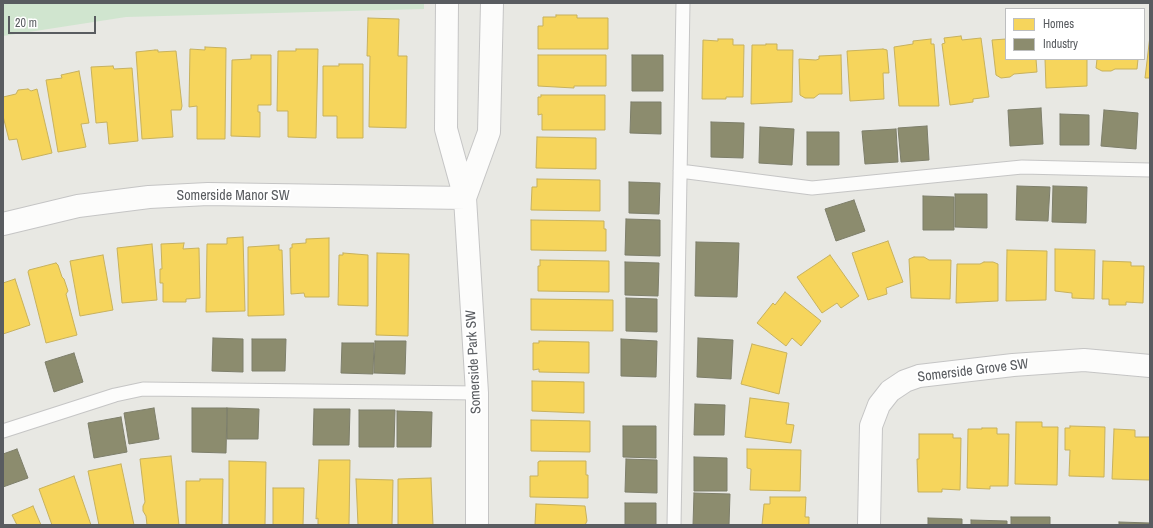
<!DOCTYPE html>
<style>
body{margin:0}
#map{position:relative;width:1153px;height:528px;overflow:hidden;background:#e8e8e3;font-family:"Archivo Narrow",sans-serif}
canvas{display:block}
.frame{position:absolute;inset:0;border:4px solid #595c60;pointer-events:none}
.legend{position:absolute;left:1005px;top:8px;width:140px;height:52px;box-sizing:border-box;background:#fff;border:1px solid #bdbebf;margin:0;padding:5px 7px;list-style:none;font-size:12px;color:#595c60}
.legend li{display:flex;align-items:center;gap:8px;height:20px}
.legend b{width:20px;border:1px solid #bdbebf}
.scale{position:absolute;left:8px;top:16px;width:88px;height:18px;box-sizing:border-box;border:2px solid #595c60;border-top:0;padding-left:5px;font-size:12px;line-height:14px;white-space:nowrap;color:#595c60;-webkit-text-stroke:3px #fff;paint-order:stroke}
</style>
<div id="map">
<canvas width="1153" height="528"></canvas>
<div class="frame"></div>
<ul class="legend">
<li><b style="height:11px;background:#f6d55c"></b>Homes</li>
<li><b style="height:11px;background:#8c8c6e"></b>Industry</li>
</ul>
<div class="scale">20 m</div>
</div>
<script>
const ctx = document.querySelector('canvas').getContext('2d');
ctx.lineJoin = 'round';
function fill(path, color) {
  ctx.fillStyle = color;
  ctx.fill(path, 'evenodd');
}
function toPath(rows) {
  const path = new Path2D();
  for (const r of rows) {
    path.moveTo(r[0], r[1]);
    for (let i = 2; i < r.length; i += 2) path.lineTo(r[i], r[i + 1]);
  }
  return path;
}
function stroke(path, color, width, dash) {
  ctx.strokeStyle = color;
  ctx.lineWidth = width;
  ctx.lineCap = dash ? 'butt' : 'round';
  ctx.setLineDash(dash || []);
  ctx.stroke(path);
}
function drawText(font, color, halo, rows, align = 'center') {
  ctx.font = font + ' "Archivo Narrow",sans-serif';
  ctx.lineWidth = 4;
  ctx.setLineDash([]);
  ctx.textBaseline = 'middle';
  ctx.strokeStyle = halo;
  ctx.fillStyle = color;
  for (const [text, x, y, turn = 0] of rows) {
    ctx.save();
    ctx.translate(x, y);
    ctx.rotate((+turn || 0) * Math.PI / 180);
    ctx.textAlign = isNaN(turn) ? turn : align;
    if (halo) ctx.strokeText(text, 0, 0);
    ctx.fillText(text, 0, 0);
    ctx.restore();
  }
}
const green = toPath([
 [3,3,424,3,424,9,126,17,3,36]
]);
const homes = toPath([
 [556,15,577,15,577,18,608,18,608,49,538,49,538,26,543,26,543,17,556,17,556,15],
 [368,18,399,19,398,56,407,56,406,128,369,127,370,56,367,56,368,18],
 [961,36,962,40,981,38,989,97,973,99,973,102,950,105,942,44,945,43,944,38,961,36],
 [1150,36,1150,78,1145,78,1150,36],
 [718,39,733,39,733,45,744,45,743,97,726,97,726,99,702,99,703,40,718,41,718,39],
 [931,39,931,44,934,44,939,106,899,106,894,47,913,44,913,41,931,39],
 [1006,39,1006,59,1036,59,1037,72,1014,74,1010,77,1001,78,996,75,992,40,1006,39],
 [766,44,777,44,777,50,793,50,792,102,751,104,752,45,766,45,766,44],
 [205,47,226,48,225,139,197,139,197,106,189,107,190,49,205,50,205,47],
 [296,49,318,49,316,138,288,137,288,111,277,111,278,51,296,51,296,49],
 [883,49,887,50,889,73,883,73,884,99,850,101,847,51,883,49],
 [155,50,158,50,158,52,176,51,182,106,181,110,171,110,173,137,142,139,136,52,155,50],
 [251,55,271,55,271,105,258,105,258,112,260,112,260,137,231,136,232,60,251,59,251,55],
 [538,55,606,55,606,86,574,86,574,88,538,86,538,55],
 [841,55,842,94,819,94,814,98,805,98,800,95,799,59,816,60,819,59,819,56,841,55],
 [1045,59,1087,59,1087,86,1046,88,1045,59],
 [1097,59,1138,59,1137,69,1115,69,1111,71,1102,71,1096,68,1097,59],
 [339,64,363,64,363,138,337,138,337,116,323,116,323,66,339,66,339,64],
 [113,66,114,69,132,68,138,141,109,144,107,122,96,123,91,67,113,66],
 [79,71,89,123,81,124,86,147,58,152,46,80,62,78,61,75,79,71],
 [28,89,31,91,37,89,52,153,22,160,17,139,9,140,3,116,3,97,16,94,18,90,28,89],
 [541,95,605,95,605,130,542,130,542,114,538,115,538,97,541,97,541,95],
 [537,137,596,138,596,169,536,168,537,137],
 [537,179,600,180,600,211,531,210,532,187,537,187,537,179],
 [531,220,604,221,604,229,606,229,606,251,531,250,531,220],
 [243,237,245,311,206,312,207,244,227,244,227,238,243,237],
 [329,238,329,297,305,297,304,293,291,294,290,248,292,248,292,244,306,243,306,239,329,238],
 [888,241,903,282,886,288,887,294,868,300,852,253,888,241],
 [184,243,183,249,199,248,200,298,186,299,186,302,163,302,163,283,160,283,160,269,162,269,161,244,184,243],
 [152,244,157,300,122,303,117,248,152,244],
 [279,245,279,250,282,250,284,315,248,316,248,247,279,245],
 [1055,249,1095,250,1094,299,1072,298,1072,293,1055,291,1055,249],
 [1007,250,1047,251,1046,300,1006,301,1007,250],
 [343,253,368,255,368,306,338,305,339,255,343,255,343,253],
 [377,253,409,254,408,336,376,335,377,253],
 [103,255,113,310,80,316,70,261,103,255],
 [830,255,859,296,841,308,837,303,822,313,797,277,830,255],
 [914,257,924,257,929,260,951,260,950,299,911,298,909,259,914,257],
 [540,260,609,261,609,292,538,291,538,266,540,266,540,260],
 [1103,261,1131,262,1131,266,1144,266,1143,303,1126,302,1126,305,1109,305,1109,299,1102,299,1103,261],
 [984,262,993,262,998,264,998,301,956,303,957,264,980,264,984,262],
 [56,263,58,265,62,277,64,279,68,291,66,294,77,335,46,343,28,272,29,270,56,263],
 [15,279,30,325,3,334,3,283,15,279],
 [785,292,821,321,801,346,792,338,786,346,757,323,773,303,775,305,785,292],
 [531,299,613,300,613,331,531,330,531,299],
 [539,341,589,342,589,373,539,372,539,369,533,370,533,343,539,343,539,341],
 [752,344,787,353,779,394,741,384,752,344],
 [532,381,584,382,584,413,532,411,532,381],
 [750,398,789,403,786,424,794,425,791,443,745,437,750,398],
 [531,420,590,421,590,452,531,451,531,420],
 [1016,422,1042,422,1042,427,1058,427,1057,485,1015,484,1016,422],
 [1070,426,1105,427,1104,477,1069,476,1070,450,1065,450,1065,428,1070,428,1070,426],
 [982,428,997,428,997,434,1009,434,1008,486,990,486,990,489,967,488,968,429,982,429,982,428],
 [1114,429,1135,430,1135,437,1150,437,1150,480,1112,479,1114,429],
 [919,434,953,434,953,438,961,438,960,490,942,489,942,492,918,492,917,459,919,459,919,434],
 [747,449,801,450,800,491,750,490,751,469,747,468,747,449],
 [171,456,179,525,147,525,146,516,143,511,143,506,145,502,140,459,171,456],
 [319,460,350,460,349,525,318,525,318,518,316,519,319,460],
 [229,461,266,462,265,525,229,525,229,461],
 [540,461,586,461,586,475,588,475,588,498,530,497,530,476,538,476,538,462,540,461],
 [121,464,134,525,99,525,88,471,121,464],
 [74,476,91,525,52,525,39,489,74,476],
 [431,478,433,525,398,525,398,479,431,478],
 [200,479,223,479,222,525,186,525,186,481,200,481,200,479],
 [356,479,393,480,392,525,358,525,356,479],
 [273,488,304,488,303,525,273,525,273,488],
 [770,497,806,497,805,517,809,517,809,525,762,525,764,504,770,504,770,497],
 [536,504,585,506,587,521,585,525,535,525,536,504],
 [33,506,41,525,17,525,12,515,33,506]
]);
const industry = toPath([
 [632,55,663,55,663,91,632,91,632,55],
 [631,102,661,102,661,134,630,133,631,102],
 [1041,108,1043,144,1010,146,1008,110,1041,108],
 [1104,110,1138,113,1136,149,1101,146,1104,110],
 [1060,114,1089,115,1089,145,1060,145,1060,114],
 [711,122,744,123,743,158,711,157,711,122],
 [927,126,929,160,901,162,898,128,927,126],
 [760,127,794,129,792,165,759,163,760,127],
 [896,129,898,162,865,164,862,131,896,129],
 [807,132,839,132,839,165,807,165,807,132],
 [629,182,660,183,659,214,629,213,629,182],
 [1017,186,1050,187,1048,221,1016,220,1017,186],
 [1053,186,1087,187,1086,223,1052,222,1053,186],
 [955,194,987,194,987,228,955,227,955,194],
 [923,196,954,197,954,230,923,230,923,196],
 [854,200,865,231,836,241,825,209,854,200],
 [626,219,660,220,660,256,625,255,626,219],
 [696,242,739,243,737,297,695,296,696,242],
 [625,262,659,263,658,296,625,295,625,262],
 [626,298,657,299,657,332,626,331,626,298],
 [213,338,243,339,243,372,212,371,213,338],
 [698,338,733,340,731,379,697,377,698,338],
 [252,339,286,339,285,371,252,371,252,339],
 [621,339,657,341,656,377,621,376,621,339],
 [375,341,406,341,405,374,374,373,375,341],
 [342,343,374,343,373,374,341,373,342,343],
 [74,353,83,382,54,392,45,362,74,353],
 [695,404,725,405,724,435,694,435,695,404],
 [154,408,159,439,129,444,124,413,154,408],
 [192,408,227,408,226,453,192,452,192,408],
 [227,408,259,409,258,439,227,439,227,408],
 [314,409,350,409,349,445,313,445,314,409],
 [359,410,395,410,394,447,359,447,359,410],
 [397,411,432,412,431,447,397,447,397,411],
 [121,417,127,452,94,458,88,423,121,417],
 [623,426,656,426,656,458,623,457,623,426],
 [17,449,28,478,3,487,3,454,17,449],
 [694,457,727,458,727,491,694,491,694,457],
 [626,459,657,460,657,493,625,492,626,459],
 [694,493,730,494,729,525,693,525,694,493],
 [625,503,656,503,656,525,625,525,625,503],
 [1011,517,1050,517,1050,525,1011,525,1011,517],
 [928,518,962,519,962,525,928,525,928,518],
 [971,520,1007,521,1007,525,971,525,971,520],
 [1119,522,1150,523,1150,525,1119,525,1119,522]
]);
const lane = toPath([
 [680,171,812,188,1022,167,1150,170],
 [3,431,115,395,143,389,477,393],
 [674,525,683,3]
]);
const street = toPath([
 [447,3,446,129,465,198,477,393,477,525],
 [465,198,489,132,492,3],
 [3,224,78,206,149,197,208,194,465,198],
 [869,525,871,426,879,405,890,391,905,381,919,376,1013,365,1084,360,1150,366]
]);
const streetNames = [
 ["Somerside Manor SW",233,196],
 ["Somerside Park SW",474,362,-93],
 ["Somerside Grove SW",973,371,-7]
];
fill(green, '#d0e5cf');
fill(homes, '#f6d55c');
stroke(homes, '#c7b15d', 1);
fill(industry, '#8c8c6e');
stroke(industry, '#7d7e6a', 1);
stroke(lane, '#c5c5c5', 15);
stroke(street, '#c5c5c5', 24);
stroke(lane, '#fcfcfb', 13);
stroke(street, '#fcfcfb', 22);
drawText('14px', '#595c60', '#fff', streetNames);
</script>
